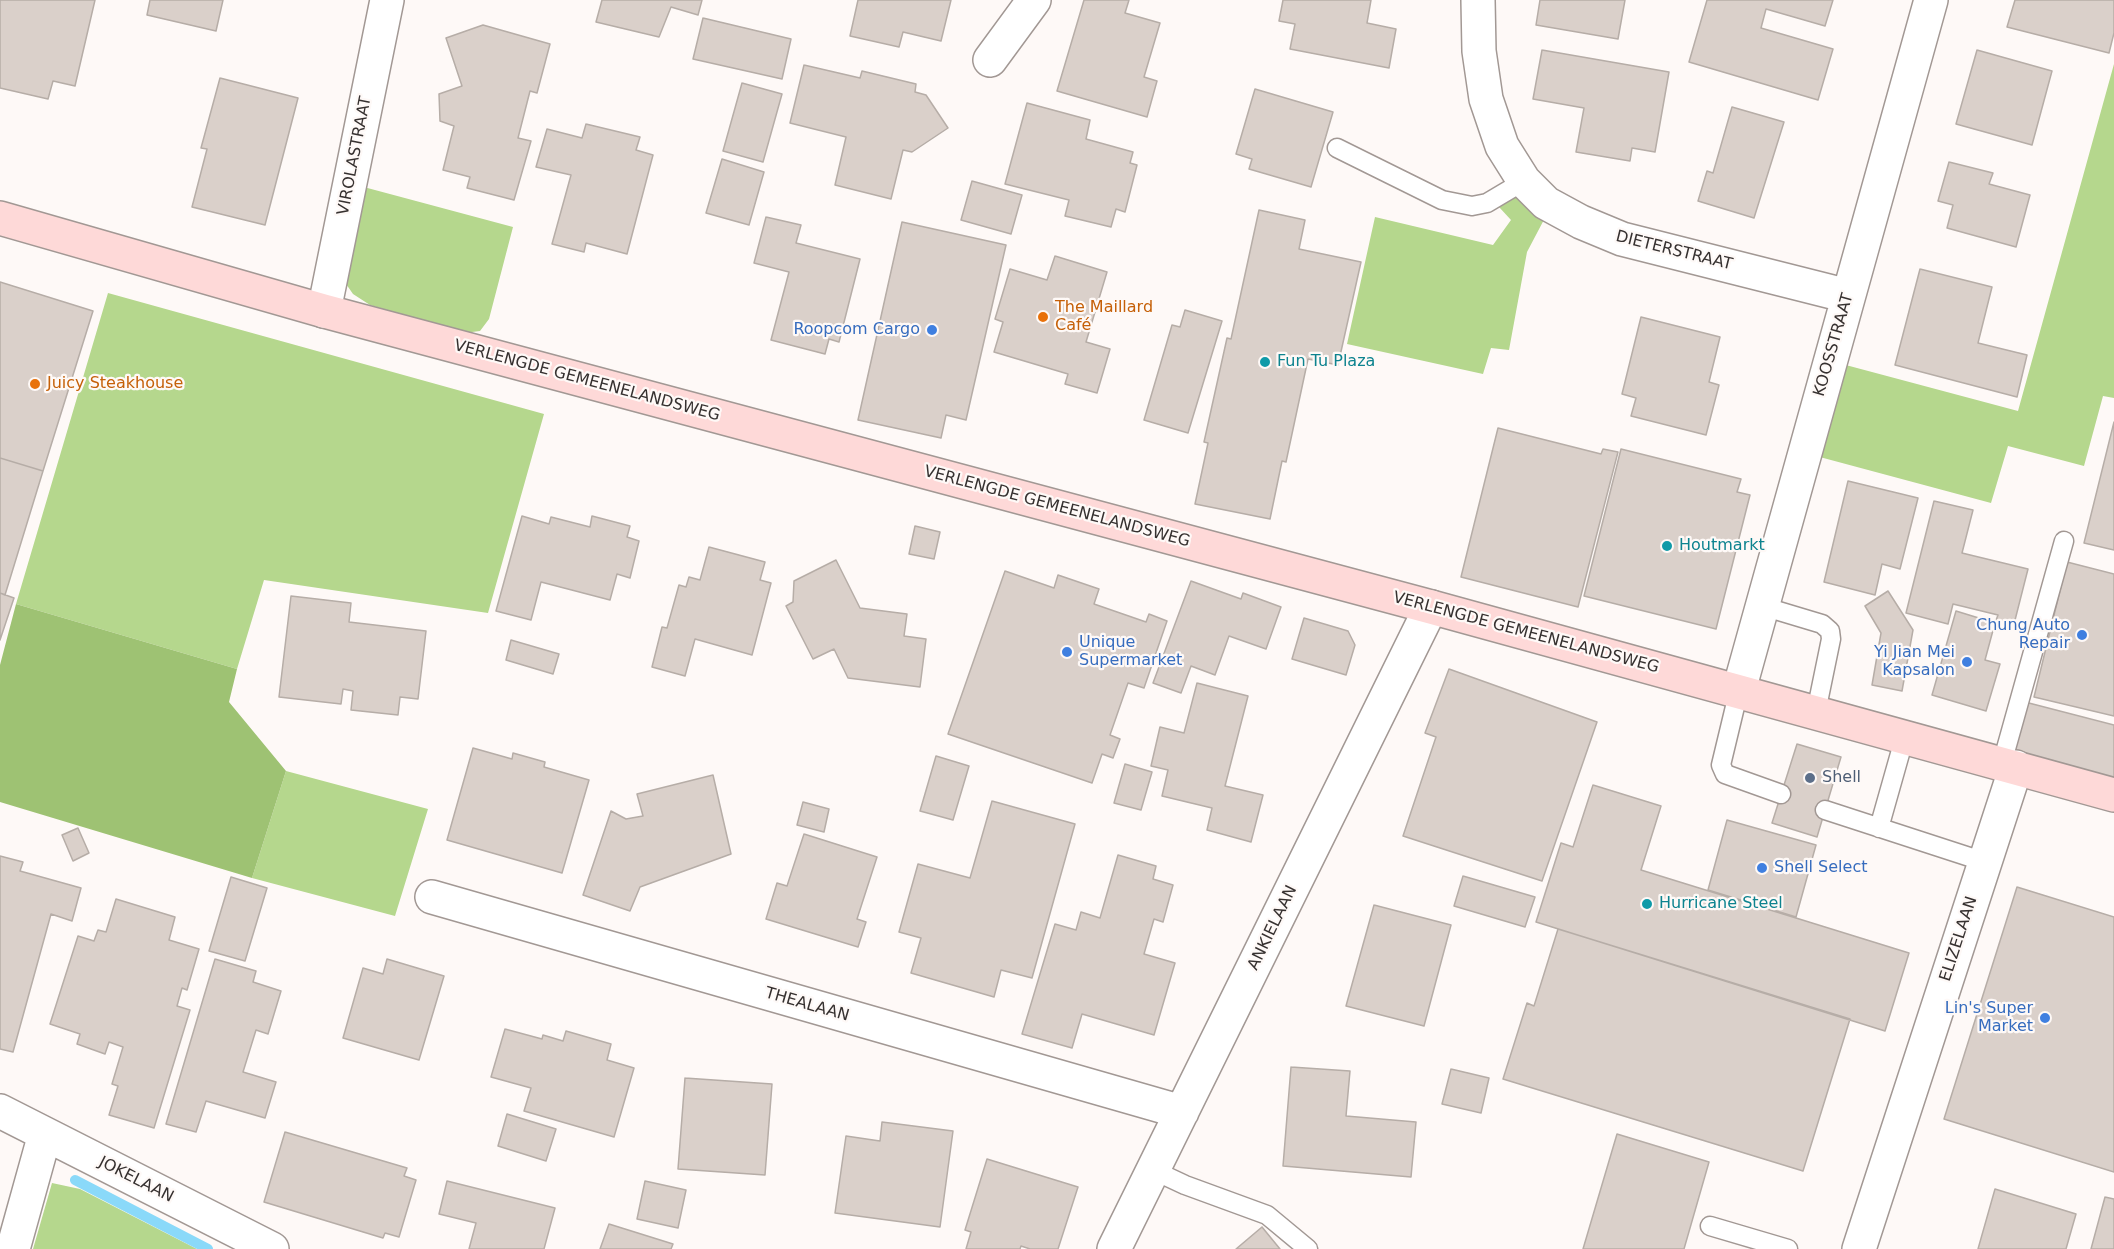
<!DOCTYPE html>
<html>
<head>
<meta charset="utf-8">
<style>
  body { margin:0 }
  canvas { display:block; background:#fef9f7 }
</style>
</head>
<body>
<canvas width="2114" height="1249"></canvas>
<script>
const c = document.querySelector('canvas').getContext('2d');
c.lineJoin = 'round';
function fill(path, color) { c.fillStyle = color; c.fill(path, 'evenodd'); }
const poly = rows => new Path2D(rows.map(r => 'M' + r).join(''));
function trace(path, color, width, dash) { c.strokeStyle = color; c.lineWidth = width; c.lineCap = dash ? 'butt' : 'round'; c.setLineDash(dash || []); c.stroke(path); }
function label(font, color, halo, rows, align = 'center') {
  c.font = font + ' "DejaVu Sans",sans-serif'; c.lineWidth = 4.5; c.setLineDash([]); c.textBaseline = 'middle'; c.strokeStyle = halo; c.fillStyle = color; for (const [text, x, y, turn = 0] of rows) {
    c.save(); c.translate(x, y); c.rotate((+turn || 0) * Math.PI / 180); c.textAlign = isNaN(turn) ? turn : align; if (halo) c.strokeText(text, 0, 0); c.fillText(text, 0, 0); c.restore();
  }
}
fill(poly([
  [2114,64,2114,398,2103,396,2084,466,2008,446,1991,503,1816,456,1842,364,2018,411],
  [360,186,513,227,489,319,480,331,464,333,370,305,353,294,344,281],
  [1519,192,1547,214,1527,252,1509,350,1491,348,1483,374,1347,344,1375,217,1493,245,1511,220,1499,207],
  [108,293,544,414,488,613,264,580,237,669,16,604],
  [286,771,428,809,395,916,252,878],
  [52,1183,80,1189,197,1249,33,1249]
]), '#b5d78d');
fill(poly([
  [16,604,237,669,229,702,286,771,252,878,0,802,0,665]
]), '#9ec273');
trace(poly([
  [75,1180,208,1249]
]), '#8ad9f9', 10);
const building = poly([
  [0,0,95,0,75,86,53,81,48,99,0,88,0,0],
  [150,0,223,0,216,31,147,15,150,0],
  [602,0,702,0,698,15,671,7,659,37,596,22,602,0],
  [858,0,951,0,941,41,903,32,899,47,850,36,858,0],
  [1084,0,1129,0,1125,13,1160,23,1144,77,1157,81,1147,117,1057,91,1084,0],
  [1283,0,1371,0,1367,23,1396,29,1389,68,1290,49,1295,24,1279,21,1283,0],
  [1540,0,1625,0,1618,39,1536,25,1540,0],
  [1707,0,1833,0,1825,26,1766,9,1761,28,1833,49,1818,100,1689,62,1707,0],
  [2015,0,2114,0,2114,33,2109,53,2007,27,2015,0],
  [703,18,791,39,782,79,693,59,703,18],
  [483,25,550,44,537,93,530,91,518,138,531,141,514,200,467,188,470,177,443,170,454,126,440,121,439,94,462,86,446,38,483,25],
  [1542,50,1669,72,1655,152,1632,148,1630,161,1576,152,1584,108,1533,99,1542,50],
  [1977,50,2052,71,2032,145,1956,124,1977,50],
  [804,65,860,78,862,71,916,84,915,92,926,95,948,128,912,152,903,150,891,199,835,185,846,137,790,123,804,65],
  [220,78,298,98,265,225,192,207,207,149,201,148,220,78],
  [742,83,782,94,763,162,723,151,742,83],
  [1255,89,1333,112,1311,187,1249,169,1252,159,1236,154,1255,89],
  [1027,103,1090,120,1086,139,1133,152,1130,163,1137,165,1125,212,1116,209,1111,227,1065,216,1069,200,1005,184,1027,103],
  [1732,107,1784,122,1754,218,1698,201,1707,171,1713,173,1732,107],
  [586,124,640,137,636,150,653,155,627,254,586,243,584,252,552,244,571,175,536,167,547,129,582,138,586,124],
  [722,159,764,172,749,225,706,213,722,159],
  [1949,162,1993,173,1989,184,2030,195,2016,247,1947,228,1953,205,1938,201,1949,162],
  [972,181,1022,195,1011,234,961,220,972,181],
  [1259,210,1305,220,1299,249,1361,262,1338,365,1308,359,1286,462,1282,461,1270,519,1195,504,1208,443,1204,442,1227,338,1231,339,1259,210],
  [766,217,801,225,796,243,860,259,839,342,829,339,825,354,771,340,789,272,754,263,766,217],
  [902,222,1006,245,966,420,946,415,941,438,858,420,902,222],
  [1055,256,1107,272,1086,342,1110,349,1097,393,1065,384,1068,374,994,352,1003,322,995,319,1010,269,1047,280,1055,256],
  [1920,269,1992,287,1978,343,2027,355,2017,397,1895,365,1920,269],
  [0,282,93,311,43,471,0,458,0,282],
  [1185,310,1222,321,1188,433,1144,420,1172,325,1180,327,1185,310],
  [1641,317,1720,337,1709,382,1719,385,1706,435,1631,416,1636,398,1622,394,1641,317],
  [2114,422,2114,550,2084,543,2114,422],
  [1498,428,1601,454,1603,449,1618,452,1578,607,1461,577,1498,428],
  [1621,449,1741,479,1737,492,1750,495,1716,629,1584,596,1621,449],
  [0,458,43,471,5,595,0,593,0,458],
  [1848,481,1918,498,1900,569,1882,564,1875,595,1824,582,1848,481],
  [1934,501,1973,510,1962,553,2028,569,2013,628,1995,623,1998,615,1953,604,1948,624,1906,613,1934,501],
  [522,516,549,524,551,517,590,527,592,516,630,526,627,537,639,541,630,578,617,574,610,600,541,582,531,620,496,611,522,516],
  [915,526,940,532,934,559,909,554,915,526],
  [709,547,765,562,760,580,771,583,752,655,695,639,685,676,652,667,662,627,667,628,679,585,686,587,689,577,700,580,709,547],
  [836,560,860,608,907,614,904,636,926,639,920,687,848,678,834,649,813,659,786,606,793,602,794,581,836,560],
  [2067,562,2114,574,2114,716,2034,697,2067,562],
  [1005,571,1054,588,1058,575,1099,589,1094,604,1146,622,1149,614,1167,621,1144,688,1128,683,1110,735,1120,739,1113,758,1102,754,1092,783,948,734,1005,571],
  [1191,581,1241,599,1243,593,1281,607,1266,649,1229,636,1215,675,1191,666,1181,693,1153,683,1191,581],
  [1888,591,1913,630,1902,691,1872,685,1881,633,1865,606,1888,591],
  [0,593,14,598,0,640,0,593],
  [291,596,351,603,349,622,426,631,418,699,400,697,398,715,351,710,353,691,343,689,341,704,279,697,291,596],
  [1956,611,1995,623,1985,660,2000,664,1986,711,1932,695,1956,611],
  [1304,618,1348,631,1355,645,1346,675,1292,659,1304,618],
  [511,640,559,654,553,674,506,660,511,640],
  [1449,669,1597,722,1542,881,1403,836,1436,737,1425,733,1449,669],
  [1197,683,1248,696,1225,786,1263,795,1251,842,1207,830,1212,808,1162,796,1168,770,1151,766,1160,727,1184,733,1197,683],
  [2025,702,2114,725,2114,781,2011,755,2025,702],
  [1797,744,1841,757,1817,837,1772,823,1797,744],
  [473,748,512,759,513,753,545,762,544,767,589,780,562,873,447,840,473,748],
  [936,756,969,766,953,820,920,811,936,756],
  [1125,764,1152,772,1141,810,1114,803,1125,764],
  [713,775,731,854,640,887,630,911,583,895,611,811,626,819,643,816,637,794,713,775],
  [1593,785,1661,806,1641,870,1909,953,1885,1031,1536,922,1561,843,1573,847,1593,785],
  [992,801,1075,824,1032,978,1001,970,994,997,911,973,921,938,899,932,918,864,970,878,992,801],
  [803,802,829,809,824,832,797,825,803,802],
  [1727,820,1816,845,1796,917,1708,890,1727,820],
  [78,828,89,853,73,861,62,835,78,828],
  [804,834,877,857,857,919,866,922,858,947,766,919,777,883,787,886,804,834],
  [1118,855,1156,866,1153,879,1173,885,1163,922,1154,919,1144,954,1175,963,1154,1035,1082,1014,1072,1048,1022,1034,1055,924,1076,930,1081,912,1100,918,1118,855],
  [0,856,23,862,20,871,81,888,72,921,51,914,13,1052,0,1049,0,856],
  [1463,876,1535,897,1525,927,1454,906,1463,876],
  [231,877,267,888,245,961,209,951,231,877],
  [2017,887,2114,917,2114,1172,1944,1119,2017,887],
  [116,899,175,917,169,940,199,949,187,990,182,988,177,1006,190,1010,154,1128,109,1115,118,1086,112,1084,123,1047,109,1042,105,1054,77,1044,80,1034,50,1024,78,936,94,941,98,930,106,932,116,899],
  [1374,905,1451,925,1424,1026,1346,1006,1374,905],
  [1558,929,1850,1019,1803,1171,1503,1079,1527,1003,1534,1006,1558,929],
  [215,959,256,971,253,982,281,991,268,1034,256,1030,243,1072,276,1082,265,1118,206,1101,196,1132,166,1124,215,959],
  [387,959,444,976,419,1060,343,1038,363,968,383,974,387,959],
  [505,1029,542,1039,543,1035,563,1041,566,1031,611,1044,607,1060,634,1068,614,1137,524,1111,531,1088,491,1077,505,1029],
  [1291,1067,1350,1071,1346,1116,1416,1122,1411,1177,1283,1166,1291,1067],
  [1451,1069,1489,1078,1481,1113,1442,1104,1451,1069],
  [685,1078,772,1084,765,1175,678,1169,685,1078],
  [507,1114,556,1129,546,1161,498,1146,507,1114],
  [882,1122,953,1131,940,1227,835,1213,846,1136,880,1141,882,1122],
  [285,1132,407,1168,404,1176,416,1180,399,1237,385,1233,383,1238,264,1202,285,1132],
  [1617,1134,1709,1162,1684,1249,1583,1249,1617,1134],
  [987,1159,1078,1187,1058,1249,1030,1249,1021,1246,1020,1249,966,1249,971,1232,965,1230,987,1159],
  [447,1181,555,1208,544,1249,469,1249,476,1223,439,1214,447,1181],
  [645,1181,686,1190,678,1228,637,1219,645,1181],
  [1995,1189,2076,1214,2066,1249,1978,1249,1995,1189],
  [2105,1197,2114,1199,2114,1249,2091,1249,2105,1197],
  [609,1224,673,1244,671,1249,600,1249,609,1224],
  [1262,1227,1280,1249,1236,1249,1262,1227]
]);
fill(building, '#dad0ca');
trace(building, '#b6ada7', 1.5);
const lane = poly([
  [1337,148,1442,200,1472,206,1487,203,1524,181],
  [1762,606,1822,624,1830,631,1831,639,1816,712],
  [1739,690,1721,765,1725,774,1781,794],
  [2002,763,2064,541],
  [1825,810,1985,862],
  [1879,828,1905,736],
  [1153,1170,1185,1185,1267,1215,1308,1249],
  [1710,1226,1788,1249]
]);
const street = poly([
  [1478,0,1479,51,1486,99,1502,146,1524,181,1546,203,1581,222,1622,239,1848,296],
  [990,60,1034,0],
  [324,311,387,0],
  [1739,690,1931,0],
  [432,897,1182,1112],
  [0,1111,272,1249],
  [13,1249,45,1134],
  [1114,1249,1431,607],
  [1859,1249,2016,767]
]);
const secondary = poly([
  [0,218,324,311,1431,607,2114,795]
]);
trace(lane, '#a29894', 21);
trace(street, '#a29894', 36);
trace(secondary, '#a29894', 36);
trace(lane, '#fff', 18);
trace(street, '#fff', 33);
trace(secondary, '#fed9d8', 33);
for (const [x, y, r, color] of [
  [1043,317,6,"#e8710a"],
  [932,330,6,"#3f7fe0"],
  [1265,362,6,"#0f9aa8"],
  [35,384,6,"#e8710a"],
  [1667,546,6,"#0f9aa8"],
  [2082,635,6,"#3f7fe0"],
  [1067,652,6,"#3f7fe0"],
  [1967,662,6,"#3f7fe0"],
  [1810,778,6,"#5c6f8a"],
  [1762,868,6,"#3f7fe0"],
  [1647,904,6,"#0f9aa8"],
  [2045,1018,6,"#3f7fe0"]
]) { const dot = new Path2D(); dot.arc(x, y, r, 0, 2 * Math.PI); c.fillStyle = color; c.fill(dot); trace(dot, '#fef9f7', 2); }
label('16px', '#363130', '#fef9f7', [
  ["VIROLASTRAAT",355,156,-79],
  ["DIETERSTRAAT",1674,251,14],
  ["KOOSSTRAAT",1834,345,-74],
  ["VERLENGDE GEMEENELANDSWEG",587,381,15],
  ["VERLENGDE GEMEENELANDSWEG",1057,507,15],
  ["VERLENGDE GEMEENELANDSWEG",1526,633,15],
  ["ANKIELAAN",1273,928,-64],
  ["ELIZELAAN",1959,939,-72],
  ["THEALAAN",807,1005,16],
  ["JOKELAAN",136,1180,27]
]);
label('16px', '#c56008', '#fef9f7', [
  ["The Maillard",1055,308],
  ["Café",1055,326],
  ["Juicy Steakhouse",47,384]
], 'left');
label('16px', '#366cbe', '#fef9f7', [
  ["Roopcom Cargo",920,330],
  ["Chung Auto",2070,626],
  ["Repair",2070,644],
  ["Unique",1079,643,"left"],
  ["Supermarket",1079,661,"left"],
  ["Yi Jian Mei",1955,653],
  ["Kapsalon",1955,671],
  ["Shell Select",1774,868,"left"],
  ["Lin's Super",2033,1009],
  ["Market",2033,1027]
], 'right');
label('16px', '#0d838f', '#fef9f7', [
  ["Fun Tu Plaza",1277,362],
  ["Houtmarkt",1679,546],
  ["Hurricane Steel",1659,904]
], 'left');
label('16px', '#4e5e75', '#fef9f7', [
  ["Shell",1822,778]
], 'left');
</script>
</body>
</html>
